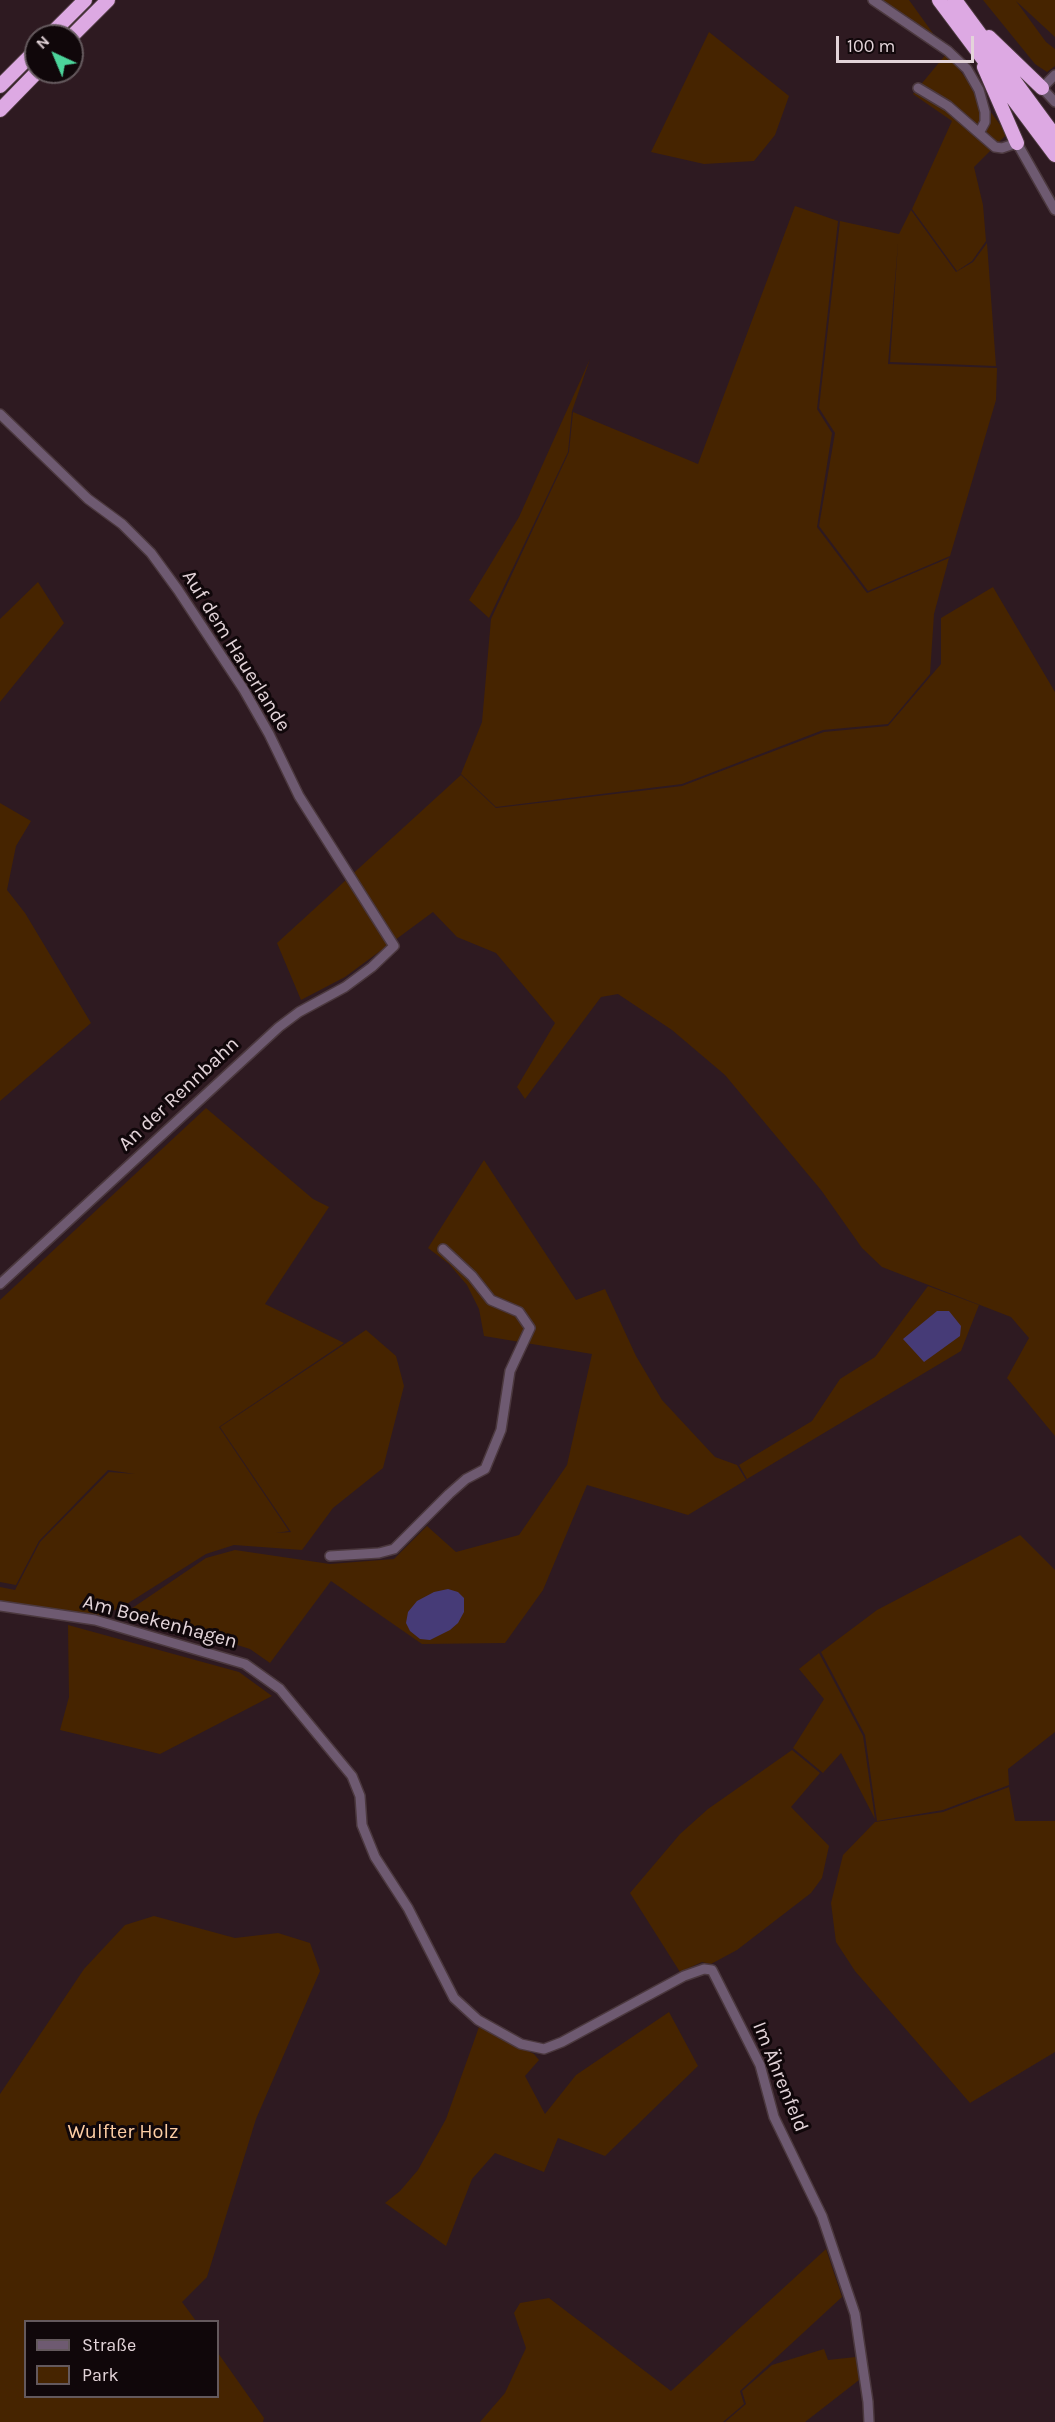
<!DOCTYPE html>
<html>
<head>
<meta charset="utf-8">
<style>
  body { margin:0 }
  #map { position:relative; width:1055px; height:2422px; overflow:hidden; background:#2e1a21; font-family:Karla,sans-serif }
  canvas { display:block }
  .legend { position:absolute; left:24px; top:2320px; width:195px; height:78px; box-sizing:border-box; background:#10070a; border:2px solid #64595d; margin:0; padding:8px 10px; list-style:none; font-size:18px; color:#e3d4d9 }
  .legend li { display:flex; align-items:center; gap:12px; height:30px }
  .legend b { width:30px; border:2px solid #64595d }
  .north { position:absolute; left:24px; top:24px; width:60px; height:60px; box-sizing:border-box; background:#10070a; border:2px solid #64595d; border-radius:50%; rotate:316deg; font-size:16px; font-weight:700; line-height:24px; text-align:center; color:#e3d4d9 }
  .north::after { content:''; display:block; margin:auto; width:21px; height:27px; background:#4cd49b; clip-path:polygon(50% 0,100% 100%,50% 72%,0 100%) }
  .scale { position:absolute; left:836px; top:36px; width:138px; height:27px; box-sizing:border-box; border:3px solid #e3d4d9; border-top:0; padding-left:8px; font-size:18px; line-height:21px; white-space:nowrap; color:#e3d4d9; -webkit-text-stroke:4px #10070a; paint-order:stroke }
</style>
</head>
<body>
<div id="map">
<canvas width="1055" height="2422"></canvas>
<ul class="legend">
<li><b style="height:8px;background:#6e5a71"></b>Straße</li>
<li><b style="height:16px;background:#462400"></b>Park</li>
</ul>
<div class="north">N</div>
<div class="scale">100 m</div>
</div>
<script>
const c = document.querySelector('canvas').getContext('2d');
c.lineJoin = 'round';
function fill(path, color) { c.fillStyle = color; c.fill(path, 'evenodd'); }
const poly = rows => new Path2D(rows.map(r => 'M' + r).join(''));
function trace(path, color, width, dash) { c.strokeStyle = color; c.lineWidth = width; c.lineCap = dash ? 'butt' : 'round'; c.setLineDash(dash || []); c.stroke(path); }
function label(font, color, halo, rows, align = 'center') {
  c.font = font + ' Karla,sans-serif'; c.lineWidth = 6; c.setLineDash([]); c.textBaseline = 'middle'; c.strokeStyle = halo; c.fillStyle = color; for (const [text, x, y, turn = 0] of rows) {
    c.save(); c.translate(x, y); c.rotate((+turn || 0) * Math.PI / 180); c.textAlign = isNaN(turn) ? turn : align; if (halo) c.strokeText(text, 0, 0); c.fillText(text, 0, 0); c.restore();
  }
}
fill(poly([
  [881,0,909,0,937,39],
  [983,0,1055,0,1055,37,1016,1,1046,42,1055,49,1055,66,1047,72,1035,64],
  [709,32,789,96,775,135,754,161,704,164,651,152],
  [947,53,1007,134,974,167,983,205,986,241,972,261,957,271,912,209,952,121,913,94],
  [795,206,838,221,817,409,832,433,817,527,867,593,949,558,934,614,930,674,888,724,823,730,682,784,496,807,461,774,482,722,491,619,569,452,573,412,698,464],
  [911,210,956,272,973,262,987,243,996,366,890,362,898,243,888,364,997,368,996,400,950,556,868,591,819,526,835,433,819,408,840,221,899,234],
  [590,359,572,411,568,452,489,618,469,600,519,517],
  [38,582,64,623,0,702,0,619],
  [993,587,1055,692,1055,1436,1007,1378,1029,1338,1011,1317,882,1267,862,1248,821,1190,725,1075,672,1030,618,994,601,997,525,1099,517,1087,555,1023,496,953,457,937,433,912,345,977,301,1000,277,943,461,775,496,808,682,786,824,732,888,726,941,664,941,618],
  [0,803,31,821,16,846,7,890,25,913,91,1023,0,1101],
  [206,1108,313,1199,329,1207,265,1304,344,1343,219,1427,289,1531,276,1533,291,1532,220,1427,366,1330,396,1356,404,1386,383,1468,333,1508,302,1550,234,1545,206,1554,122,1607,95,1618,0,1603,0,1587,15,1590,40,1542,109,1472,135,1474,108,1470,39,1541,16,1585,0,1582,0,1300],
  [484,1160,576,1300,605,1289,636,1356,662,1400,715,1457,737,1465,746,1480,688,1515,587,1485,543,1590,505,1643,422,1644,331,1581,270,1663,250,1649,128,1611,206,1558,235,1550,330,1564,394,1559,427,1526,456,1552,519,1535,567,1465,592,1354,484,1336,479,1309,467,1285,449,1264,428,1248],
  [928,1286,979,1305,961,1351,747,1479,739,1465,812,1421,840,1379,875,1357],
  [1020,1535,1055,1570,1055,1732,1008,1769,1009,1785,943,1810,877,1821,865,1735,821,1652,877,1610],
  [68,1625,239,1672,272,1696,160,1754,60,1730,69,1697],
  [819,1653,863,1736,875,1819,841,1753,823,1773,793,1748,824,1699,799,1669],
  [792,1750,820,1773,791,1807,829,1846,822,1878,811,1893,737,1950,711,1964,702,1962,680,1972,630,1893,680,1834,708,1809],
  [1009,1787,1015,1821,1055,1821,1055,2052,970,2103,855,1971,836,1942,831,1903,843,1855,875,1822,943,1812],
  [154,1916,235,1938,278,1933,310,1943,320,1971,256,2119,207,2277,182,2302,196,2321,26,2322,26,2396,218,2396,218,2353,264,2418,263,2422,0,2422,0,2094,84,1969,125,1925],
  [669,2012,698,2066,605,2156,558,2138,544,2172,495,2153,472,2179,446,2246,385,2203,400,2191,418,2170,446,2119,479,2027,534,2054,539,2060,525,2076,545,2114,576,2075],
  [826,2249,842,2297,740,2391,744,2404,723,2422,480,2422,505,2393,526,2348,514,2313,520,2303,549,2298,671,2391],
  [824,2349,828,2360,856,2357,859,2380,805,2422,725,2422,746,2404,742,2391,772,2365]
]), '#462400');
fill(poly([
  [937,1311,949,1311,961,1326,960,1336,924,1362,903,1339],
  [448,1589,458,1592,464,1598,464,1612,458,1623,450,1630,430,1640,420,1639,410,1631,406,1623,408,1612,417,1601,434,1592]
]), '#463b77');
const minor = poly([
  [873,0,948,51,967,69,979,90,985,112,985,122,979,133],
  [1055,75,1042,88,1055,102],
  [918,88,948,106,995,147,1002,148,1017,143,1055,210],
  [0,414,88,499,122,524,151,553,178,590,244,690,269,734,299,796,394,946,372,967,345,987,299,1012,279,1027,0,1284],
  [330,1556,379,1553,394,1549,449,1494,466,1479,485,1469,501,1430,510,1371,530,1328,519,1312,491,1300,472,1276,443,1249],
  [0,1606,95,1620,245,1664,280,1689,352,1776,360,1796,362,1825,375,1857,408,1908,454,1998,478,2020,521,2044,544,2049,562,2042,684,1976,704,1969,712,1970,760,2065,774,2117,822,2216,855,2314,868,2402,869,2422]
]);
const highway = poly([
  [939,0,1055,155],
  [955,0,1055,136],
  [49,36,85,0],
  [72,36,108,0],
  [989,37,1042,88],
  [984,67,1017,143],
  [0,86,36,50],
  [0,110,37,72]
]);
trace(minor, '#4b383e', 12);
trace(highway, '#4b383e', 16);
trace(minor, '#6e5a71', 9);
trace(highway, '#dda9e3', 14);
label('20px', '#e3d4d9', '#10070a', [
  ["Auf dem Hauerlande",236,651,58],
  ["An der Rennbahn",179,1094,-43],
  ["Am Boekenhagen",160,1622,15],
  ["Im Ährenfeld",780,2077,68]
]);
label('20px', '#fdcda4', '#10070a', [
  ["Wulfter Holz",123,2132]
]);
</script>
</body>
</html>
